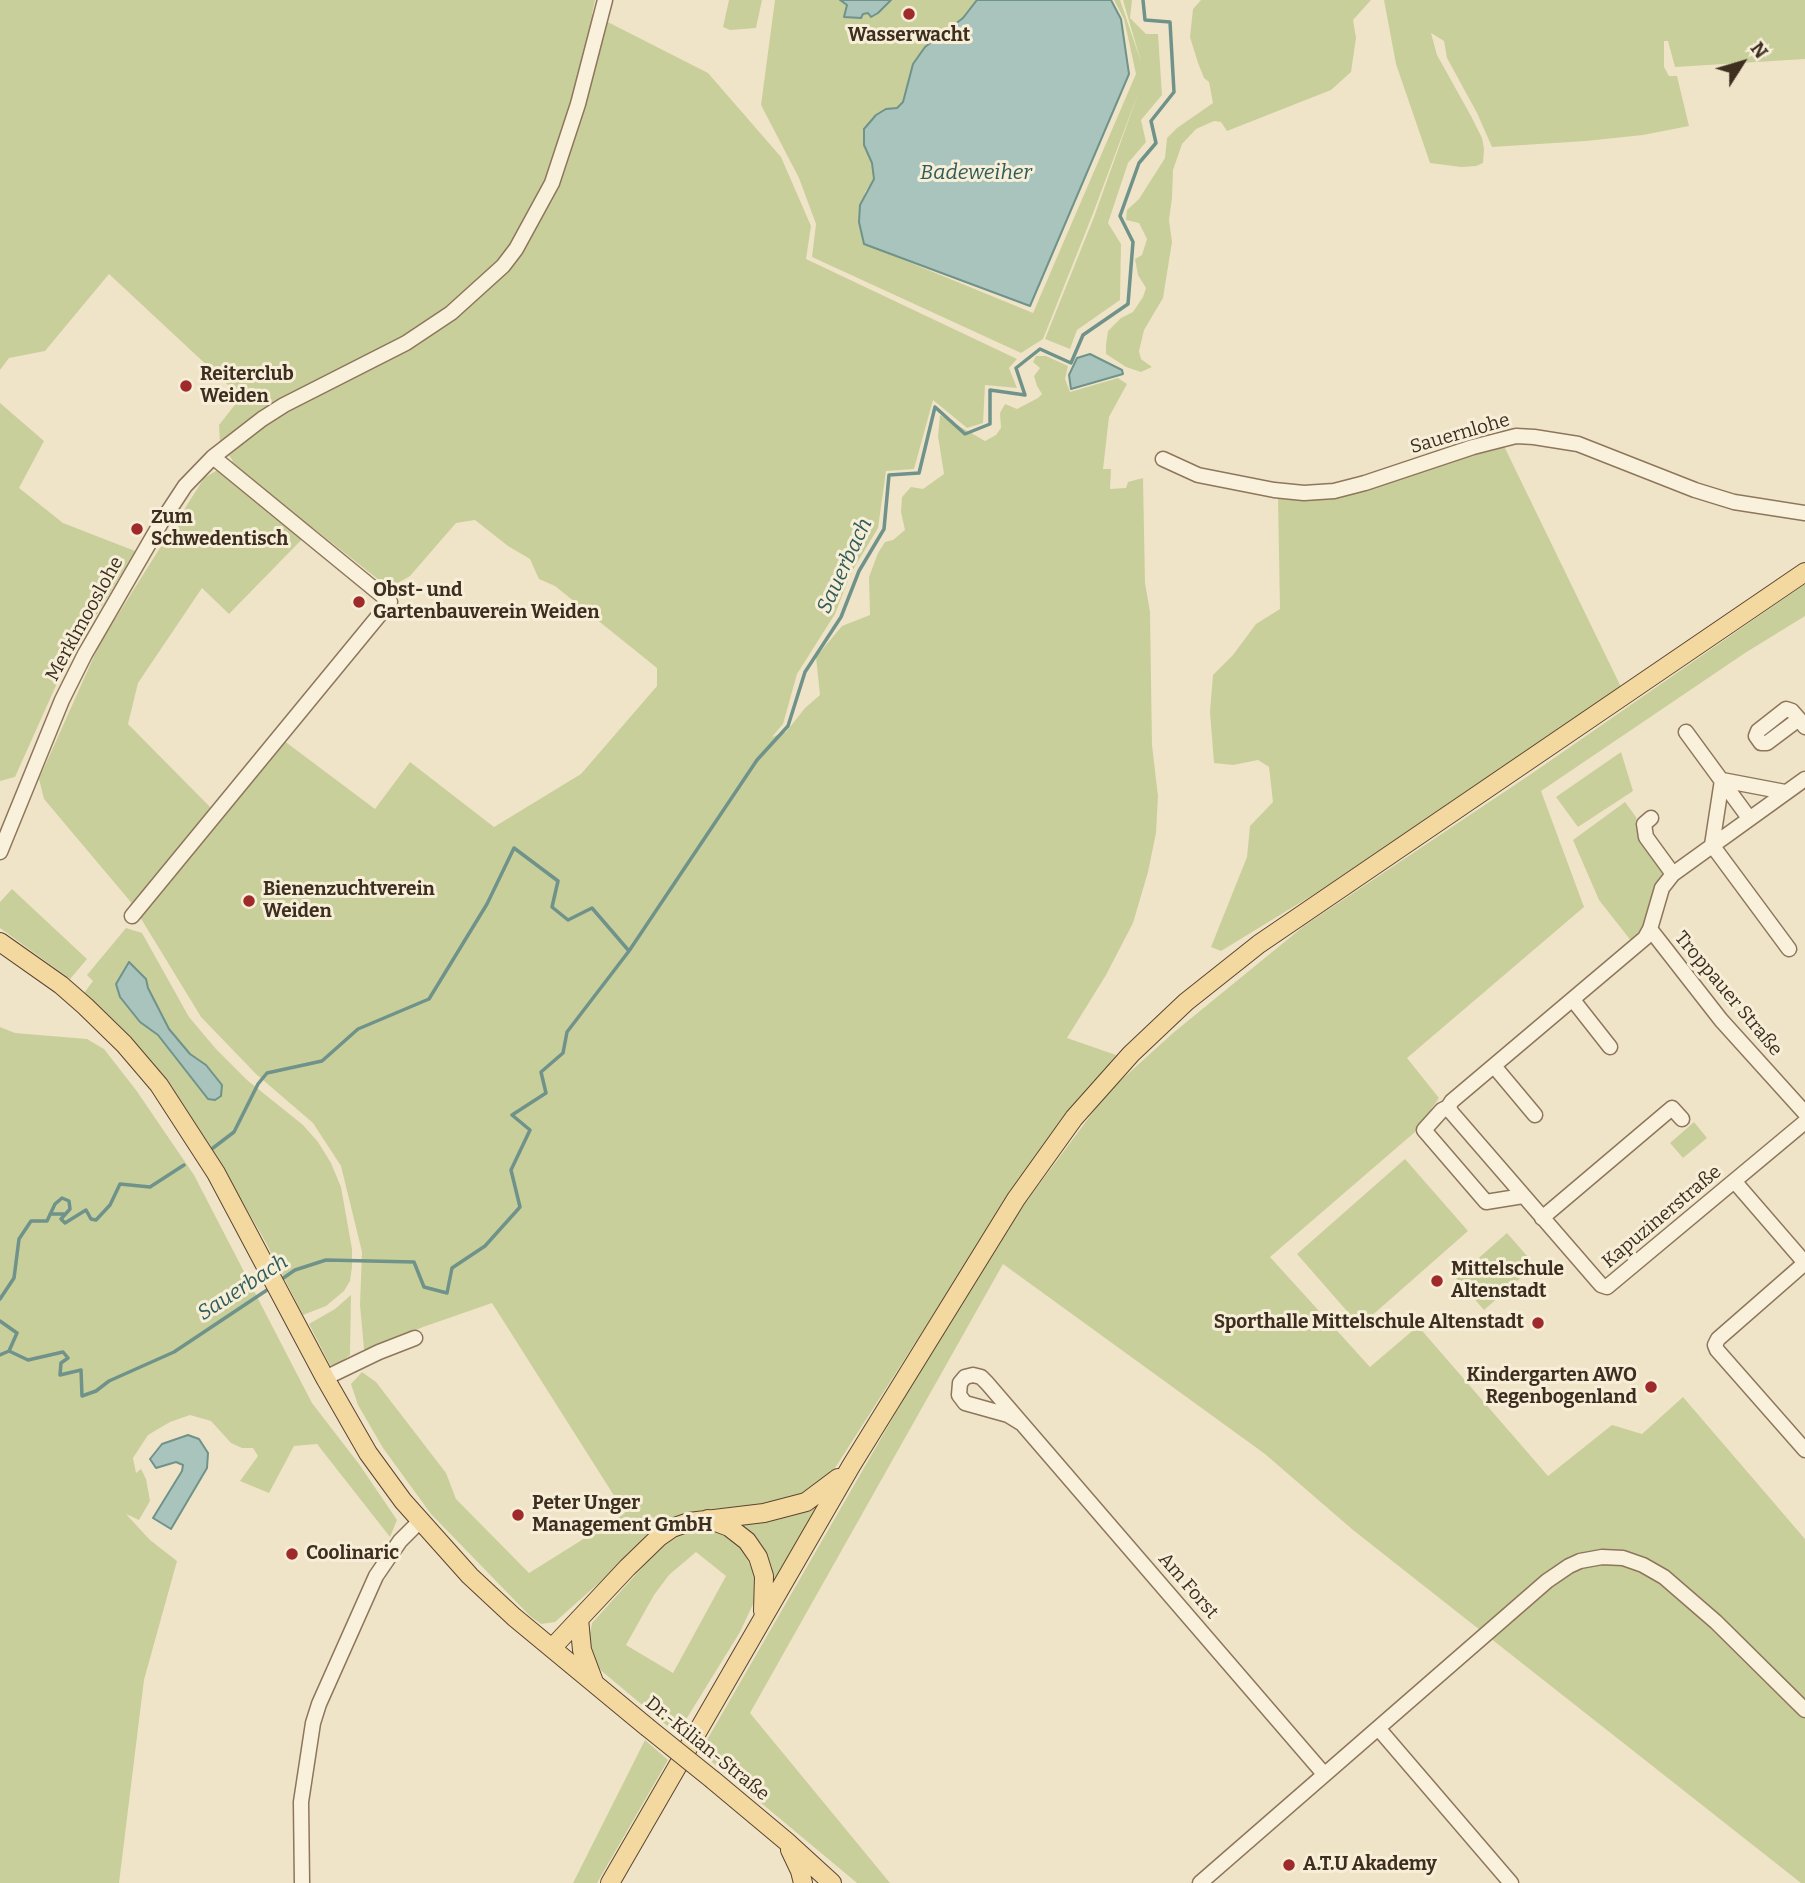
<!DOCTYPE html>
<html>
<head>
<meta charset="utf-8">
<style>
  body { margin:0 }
  #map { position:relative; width:1805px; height:1883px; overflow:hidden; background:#f0e4c8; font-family:Bitter,serif }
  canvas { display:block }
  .north { position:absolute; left:1707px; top:28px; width:70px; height:70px; -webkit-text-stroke:5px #f7eed8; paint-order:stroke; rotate:53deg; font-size:19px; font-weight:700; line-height:28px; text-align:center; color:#3d2e20 }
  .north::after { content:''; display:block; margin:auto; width:24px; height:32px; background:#3d2e20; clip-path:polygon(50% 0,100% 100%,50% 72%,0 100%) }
</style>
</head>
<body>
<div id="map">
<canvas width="1805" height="1883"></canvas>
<div class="north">N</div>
</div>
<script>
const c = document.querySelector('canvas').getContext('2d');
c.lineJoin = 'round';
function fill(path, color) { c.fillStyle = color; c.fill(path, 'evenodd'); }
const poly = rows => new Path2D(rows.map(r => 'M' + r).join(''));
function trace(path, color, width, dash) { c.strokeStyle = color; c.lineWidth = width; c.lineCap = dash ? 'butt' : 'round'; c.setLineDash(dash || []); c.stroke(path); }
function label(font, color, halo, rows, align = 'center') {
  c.font = font + ' Bitter,serif'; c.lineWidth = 6; c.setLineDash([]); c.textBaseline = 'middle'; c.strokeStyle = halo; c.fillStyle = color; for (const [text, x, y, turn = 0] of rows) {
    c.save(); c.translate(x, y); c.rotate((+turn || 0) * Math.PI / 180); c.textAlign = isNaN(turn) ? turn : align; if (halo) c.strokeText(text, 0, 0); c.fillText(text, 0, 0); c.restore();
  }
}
fill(poly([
  [0,0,595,0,592,14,708,73,781,157,811,226,806,259,1017,359,1009,368,1017,388,985,385,983,423,967,428,933,400,914,469,886,471,878,528,851,573,835,614,797,674,783,724,772,737,786,732,805,708,820,695,816,657,842,626,870,615,869,577,878,553,885,542,893,540,905,530,901,512,902,497,911,487,923,489,944,474,938,436,940,415,985,441,996,435,1001,428,1000,413,1005,404,1017,409,1038,398,1042,394,1037,386,1034,376,1040,368,1033,362,1036,356,1046,356,1068,366,1065,379,1070,392,1118,378,1127,384,1109,417,1103,469,1111,469,1110,489,1126,488,1128,482,1143,478,1145,583,1150,612,1152,745,1158,796,1156,833,1148,872,1133,923,1106,975,1067,1038,1116,1055,1005,1202,837,1465,821,1487,802,1495,765,1506,710,1509,686,1513,664,1525,555,1622,541,1624,530,1616,431,1514,383,1448,358,1405,351,1384,362,1372,376,1382,446,1473,456,1499,529,1573,625,1513,492,1303,423,1327,368,1351,364,1349,360,1305,362,1252,341,1166,313,1123,256,1074,201,1017,140,917,283,740,375,809,410,762,494,827,581,774,657,686,657,668,555,586,539,579,530,559,508,546,475,520,456,523,410,576,389,588,313,528,229,614,202,588,138,683,128,724,213,810,135,907,44,799,39,779,100,643,204,478,233,461,220,443,219,425,241,397,109,274,45,351,9,358,0,370],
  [729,0,762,0,756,28,730,30,723,27],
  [775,0,977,0,963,18,925,47,913,64,904,102,897,108,886,109,876,115,864,129,864,145,872,163,874,179,865,192,859,222,865,244,1033,313,1136,74,1124,19,1114,0,1120,0,1141,62,1123,0,1132,0,1130,18,1146,34,1158,34,1162,95,1141,120,1146,142,1128,163,1108,223,1121,244,1120,300,1077,330,1070,349,1045,339,1094,217,1139,91,1092,216,1043,339,1021,353,812,257,816,224,799,178,761,105],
  [1201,0,1371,0,1353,20,1356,38,1351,72,1331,90,1227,131,1221,122,1214,121,1196,129,1182,144,1173,170,1172,198,1169,220,1172,242,1163,298,1144,330,1139,351,1141,359,1152,367,1141,372,1126,367,1106,354,1106,345,1108,331,1121,318,1133,312,1143,297,1146,288,1138,275,1135,259,1142,255,1147,239,1139,223,1126,220,1127,210,1139,199,1165,158,1167,138,1177,128,1213,103,1209,82,1204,78,1198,63,1190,37,1193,9],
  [1384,0,1805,0,1805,59,1675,67,1668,41,1664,41,1664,67,1669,76,1677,76,1689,126,1643,135,1586,141,1492,147,1477,113,1447,58,1444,41,1431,33,1437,55,1471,116,1482,138,1484,149,1483,163,1476,166,1461,167,1430,163,1396,64],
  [0,403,44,441,19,488,63,523,135,551,63,670,15,777,0,781],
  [1503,444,1621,687,1316,893,1221,951,1211,947,1247,857,1250,826,1273,802,1269,767,1258,760,1233,765,1214,763,1210,712,1213,675,1233,655,1256,624,1280,609,1278,499,1327,498],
  [1805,584,1805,616,1745,653,1541,791,1584,907,1407,1058,1439,1098,1415,1132,1270,1257,1370,1367,1418,1326,1548,1476,1612,1425,1642,1434,1683,1397,1805,1539,1805,1883,1801,1883,1353,1530,1265,1454,1003,1264,750,1713,890,1883,857,1883,700,1752,988,1253,1108,1092,1173,1033,1304,926,1534,772],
  [1621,752,1633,791,1578,827,1556,797],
  [1625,802,1636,817,1639,832,1668,873,1645,927,1632,942,1599,900,1573,840],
  [12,889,87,959,70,979,0,928,0,902],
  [126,928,142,933,189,1017,216,1049,247,1080,303,1125,318,1142,331,1163,341,1187,352,1249,352,1267,350,1281,344,1291,326,1306,303,1315,265,1241,209,1144,162,1076,129,1035,84,993,93,981,87,975],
  [129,962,146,979,148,988,169,1029,190,1054,206,1065,221,1096,215,1100,208,1098,158,1035,140,1022,120,997],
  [0,1027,15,1033,87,1039,104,1049,136,1090,194,1175,312,1403,359,1464,397,1520,390,1537,317,1444,294,1446,269,1493,240,1481,258,1456,253,1448,242,1448,231,1443,211,1421,190,1415,170,1422,148,1435,133,1458,136,1473,141,1469,146,1479,150,1501,139,1520,126,1514,150,1540,177,1561,144,1680,119,1883,0,1883],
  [1694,1122,1707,1138,1683,1158,1670,1143],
  [1405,1159,1468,1231,1360,1326,1297,1254],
  [1507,1233,1535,1265,1484,1310,1456,1278],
  [351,1295,350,1355,338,1364,330,1365,309,1324,335,1309],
  [824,1500,771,1591,731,1521],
  [688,1528,712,1528,740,1546,757,1578,754,1602,740,1632,677,1734,598,1668,589,1640,592,1623,666,1541],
  [696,1552,726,1576,673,1673,626,1645,654,1595,669,1575],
  [645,1740,668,1760,597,1883,573,1883]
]), '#c9cf9b');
const water = poly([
  [840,0,891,0,878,13,871,17,868,13,863,14,861,18,844,17,847,5,840,0],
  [977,0,1111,0,1121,19,1129,74,1030,306,864,244,859,222,860,205,874,179,872,163,864,145,864,129,876,115,886,109,897,108,903,102,913,64,925,47,963,18,977,0],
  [1090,354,1122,370,1123,374,1071,389,1069,375,1077,358,1090,354],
  [129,962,146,979,148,988,169,1029,190,1054,206,1065,222,1085,221,1096,215,1100,208,1099,158,1035,140,1022,120,997,116,984,129,962],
  [188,1435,199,1439,208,1453,207,1468,171,1529,153,1518,182,1471,183,1465,176,1462,156,1468,150,1459,162,1444,188,1435]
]);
fill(water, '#a9c4bc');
trace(water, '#6f938a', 2);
trace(poly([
  [213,1148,234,1132,258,1084,267,1073,322,1061,358,1029,429,999,487,904,514,848,558,881,552,907,568,920,592,908,629,951],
  [50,1214,65,1214],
  [279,1281,295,1270,326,1260,414,1262,424,1287,447,1293,452,1268,485,1246,520,1207,511,1170,530,1130,512,1115,546,1093,541,1072,563,1053,567,1032,629,951,757,760,788,726,805,672,841,617,859,571,884,529,889,475,919,473,935,407,965,434,990,424,990,390,1025,395,1016,368,1040,349,1071,363,1083,335,1128,304,1133,242,1120,216,1139,163,1156,143,1151,121,1174,92,1170,22,1145,20,1143,0],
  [0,1299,14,1278,19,1239,31,1221,47,1221,55,1204,62,1198,69,1201,70,1209,61,1219,65,1223,86,1210,91,1219,96,1220,110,1205,120,1184,150,1187,184,1165],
  [0,1321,17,1333,9,1351,28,1360,63,1352,68,1358,61,1363,60,1375,81,1370,82,1396,96,1391,109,1381,174,1352,270,1288],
  [0,1355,9,1351]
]), '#6f938a', 3.5);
const minor = poly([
  [1163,459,1198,475,1274,490,1304,493,1334,491,1365,483,1473,447,1516,436,1534,437,1578,444,1695,490,1734,502,1805,513],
  [1799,719,1767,743,1761,743,1756,736,1758,731,1786,709,1792,711,1799,719,1805,727],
  [1686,732,1749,818],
  [1785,792,1722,780,1712,845,1789,949],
  [1651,818,1644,824,1646,837,1673,874],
  [0,852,62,700,85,654,162,521,185,486,213,457,262,419,284,405,406,343,451,313,503,266,516,249,552,183,578,104,605,0],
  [132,916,390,602,213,457],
  [1650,929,1721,1020,1805,1113],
  [1573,1000,1610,1047],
  [1494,1066,1535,1115],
  [1448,1107,1452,1101,1645,938,1650,929,1662,888,1673,874,1805,779],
  [1735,1182,1805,1263,1718,1339,1715,1345,1717,1350,1805,1450],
  [1523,1196,1486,1202,1424,1130,1442,1110,1448,1107,1452,1113,1601,1285,1607,1287,1805,1122],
  [1542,1218,1672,1108,1682,1119],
  [325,1378,379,1352,415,1338],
  [1021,1423,1008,1415,965,1403,959,1395,960,1383,965,1377,973,1375,981,1377,987,1383,1324,1774],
  [1378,1728,1511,1883],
  [302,1883,301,1802,313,1723,319,1704,376,1576,400,1541,420,1521],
  [1200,1883,1547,1581,1569,1566,1580,1561,1602,1557,1623,1558,1643,1565,1664,1577,1716,1622,1805,1710]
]);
const major = poly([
  [0,942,61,985,85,1006,124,1044,159,1085,216,1173,325,1378,368,1453,403,1501,470,1576,514,1617,647,1727],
  [708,1519,729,1527,747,1541,758,1557,764,1576,763,1611],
  [579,1619,582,1650,594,1682],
  [552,1648,627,1568,659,1537,672,1528,689,1522,764,1513,806,1502,838,1478],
  [713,1780,786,1841,832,1883],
  [790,1850,800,1871,803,1883],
  [610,1883,851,1466,1016,1199,1074,1118,1131,1054,1186,1002,1259,944,1805,572]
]);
trace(minor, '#8d765c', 17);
trace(major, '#5b4430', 20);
trace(minor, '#faf1dc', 14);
trace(major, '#f3d9a0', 18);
const majorBridge = poly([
  [647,1727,713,1780]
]);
trace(majorBridge, '#5b4430', 20, []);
trace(majorBridge, '#f3d9a0', 18);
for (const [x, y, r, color] of [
  [909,14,7,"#9e2a2b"],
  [186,386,7,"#9e2a2b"],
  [137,529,7,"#9e2a2b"],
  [359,602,7,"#9e2a2b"],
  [249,901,7,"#9e2a2b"],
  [1437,1281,7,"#9e2a2b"],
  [1538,1323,7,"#9e2a2b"],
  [1651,1387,7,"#9e2a2b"],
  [518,1515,7,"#9e2a2b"],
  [292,1554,7,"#9e2a2b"],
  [1289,1865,7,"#9e2a2b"]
]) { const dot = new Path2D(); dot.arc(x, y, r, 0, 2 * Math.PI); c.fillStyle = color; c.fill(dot); trace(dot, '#f7eed8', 2.5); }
label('bold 19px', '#3d2e20', '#f7eed8', [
  ["Wasserwacht",909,36,"center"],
  ["Reiterclub",200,375],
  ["Weiden",200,397],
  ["Zum",151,518],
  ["Schwedentisch",151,540],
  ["Obst- und",373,591],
  ["Gartenbauverein Weiden",373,613],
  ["Bienenzuchtverein",263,890],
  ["Weiden",263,912],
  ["Mittelschule",1451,1270],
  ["Altenstadt",1451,1292],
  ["Sporthalle Mittelschule Altenstadt",1524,1323,"right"],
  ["Kindergarten AWO",1637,1376,"right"],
  ["Regenbogenland",1637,1398,"right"],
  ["Peter Unger",532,1504],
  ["Management GmbH",532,1526],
  ["Coolinaric",306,1554],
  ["A.T.U Akademy",1303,1865]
], 'left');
label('19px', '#3d2e20', '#f7eed8', [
  ["Sauernlohe",1460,434,-16],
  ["Merklmooslohe",85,619,-61],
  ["Troppauer Straße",1728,994,50],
  ["Kapuzinerstraße",1662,1217,-40],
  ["Am Forst",1188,1586,49],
  ["Dr.-Kilian-Straße",707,1749,39]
]);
label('italic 21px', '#2f5d5a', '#f7eed8', [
  ["Badeweiher",976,173],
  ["Sauerbach",845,566,-65],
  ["Sauerbach",243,1288,-33]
]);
</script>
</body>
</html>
